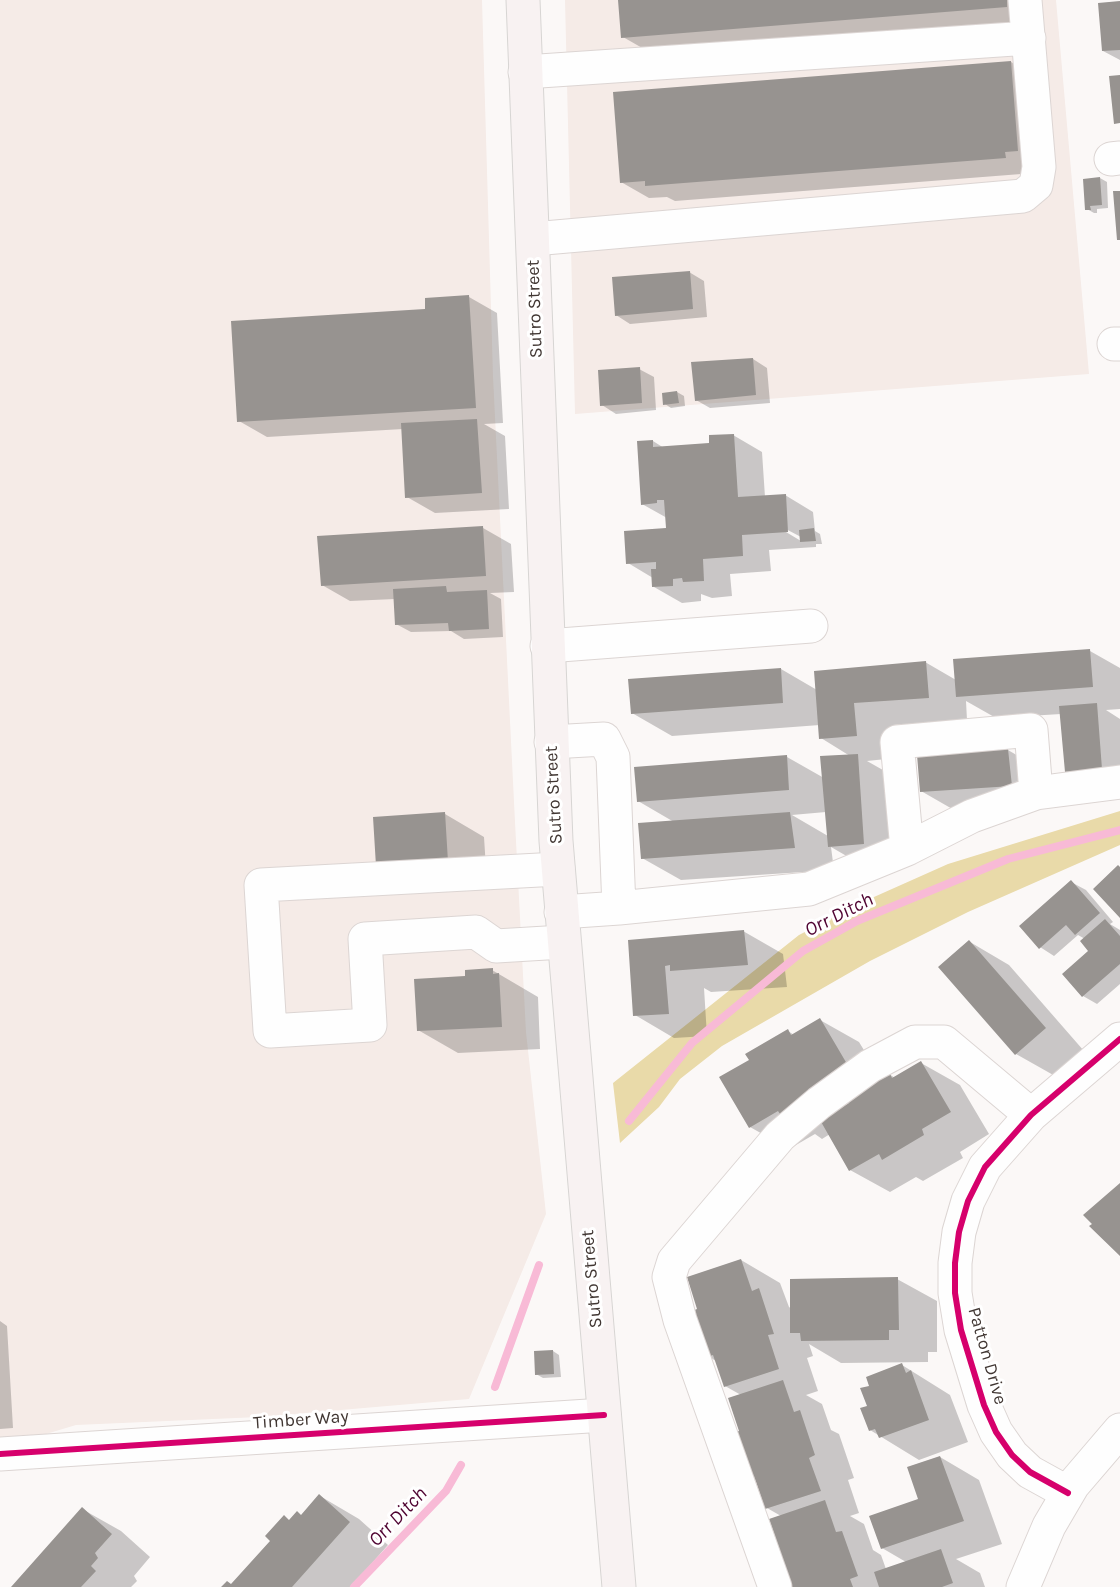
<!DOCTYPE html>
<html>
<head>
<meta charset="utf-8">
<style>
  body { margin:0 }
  canvas { display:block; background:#fbf8f7 }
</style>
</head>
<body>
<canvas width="1120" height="1587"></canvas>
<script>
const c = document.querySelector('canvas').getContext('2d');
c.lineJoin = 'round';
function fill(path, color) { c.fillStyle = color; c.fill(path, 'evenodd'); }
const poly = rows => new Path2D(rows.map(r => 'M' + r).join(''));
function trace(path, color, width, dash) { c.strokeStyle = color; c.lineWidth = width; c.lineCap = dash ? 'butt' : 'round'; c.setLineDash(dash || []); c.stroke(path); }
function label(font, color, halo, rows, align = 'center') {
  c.font = font + ' Karla,sans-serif'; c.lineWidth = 6; c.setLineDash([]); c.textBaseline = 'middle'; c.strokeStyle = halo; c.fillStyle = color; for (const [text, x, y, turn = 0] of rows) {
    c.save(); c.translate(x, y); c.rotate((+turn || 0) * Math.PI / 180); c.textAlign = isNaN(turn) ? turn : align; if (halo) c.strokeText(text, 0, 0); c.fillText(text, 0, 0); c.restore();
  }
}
fill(poly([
  [0,0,482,0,493,376,515,822,526,1032,546,1214,469,1399,259,1417,76,1425,46,1434,0,1437],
  [565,0,1056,0,1089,374,575,414]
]), '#f5ebe7');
fill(poly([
  [1120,811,1120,845,968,912,870,961,722,1046,680,1079,659,1107,620,1143,613,1083,799,935,865,901,948,864]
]), '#e9daa9');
fill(poly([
  [620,0,1033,0,1035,23,651,53,623,37],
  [1120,3,1120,60,1103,51],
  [1011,62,1039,78,1034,173,675,201,667,197,649,198,621,182],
  [1100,178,1107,182,1108,208,1097,209,1097,213,1094,213,1087,209],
  [689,272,704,281,707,317,630,324,616,315],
  [469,297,497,313,503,423,484,424,505,436,509,509,435,513,407,497,403,429,267,437,239,421,427,311],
  [753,359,767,368,770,403,710,408,696,400],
  [639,369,654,377,656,410,616,414,602,405],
  [677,392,684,396,685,406,671,408,665,404],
  [733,435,762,452,765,497,785,495,813,512,815,531,820,534,822,544,816,544,816,547,769,550,771,571,730,574,732,596,712,598,701,594,701,601,682,603,654,587,653,578,628,563,668,530,667,518,642,504,653,441,664,448,711,445],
  [782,527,801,537,801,541,781,529],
  [483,528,511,544,514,592,490,593,501,599,503,637,464,639,451,631,411,632,396,624,395,599,350,601,322,585],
  [1090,651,1120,668,1120,709,1106,710,1120,719,1120,792,1105,794,1066,771,1061,714,996,718,966,701,967,720,893,725,896,758,867,761,897,778,903,866,869,869,831,847,834,870,681,880,642,858,674,822,638,801,787,757,824,778,850,756,821,738,820,725,672,736,632,713,781,669,817,690,925,662,956,680],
  [826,812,828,836,792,815],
  [1008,750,1047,773,1050,808,961,814,921,791],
  [445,814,484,837,487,884,374,818],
  [1071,882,1086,890,1113,922,1110,924,1120,930,1120,984,1097,1004,1083,996,1091,951,1085,939,1078,935,1054,956,1040,947],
  [743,931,783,954,787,987,711,992,704,988,707,1036,674,1038,635,1015,629,942],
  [970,942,1009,965,1084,1051,1055,1076,1016,1054],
  [492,970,538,997,540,1049,458,1053,418,1030,467,978],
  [820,1020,859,1042,881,1078,889,1074,895,1078,921,1063,960,1085,989,1134,960,1152,963,1158,923,1181,916,1177,890,1192,850,1170,830,1134,822,1139,815,1134,789,1149,750,1127,751,1060,788,1031,794,1035],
  [741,1260,780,1283,789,1307,792,1309,897,1279,937,1301,937,1352,928,1352,928,1362,841,1363,809,1344,813,1356,807,1358,818,1391,806,1395,822,1404,831,1430,839,1434,854,1478,848,1480,859,1513,850,1516,864,1524,873,1550,881,1555,886,1569,906,1562,882,1548,920,1500,940,1457,979,1480,1002,1544,956,1559,980,1573,985,1587,786,1587,781,1516,767,1508,758,1482,750,1478,741,1431,741,1395,725,1386,716,1361,708,1356,699,1310],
  [0,1321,7,1326,13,1428,0,1429],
  [553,1351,559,1355,561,1377,543,1378,536,1374],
  [902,1365,950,1395,968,1442,919,1460,870,1430,871,1386],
  [320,1496,359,1519,388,1545,351,1587,223,1587,232,1585,297,1513,302,1516],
  [82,1509,121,1531,150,1557,134,1576,137,1581,131,1587,13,1587]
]), '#0003');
trace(poly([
  [629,1121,692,1043,803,951,857,921,1008,859,1120,830],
  [495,1387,539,1265],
  [354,1587,446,1491,461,1465]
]), '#f8bad6', 8);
fill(poly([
  [618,0,1007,0,1007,7,621,38],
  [1120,1,1120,50,1102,51,1098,3],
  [1011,61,1018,151,1005,152,1006,158,645,186,645,181,620,183,613,92],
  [1120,75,1120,123,1114,124,1109,76],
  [1100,177,1102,205,1090,206,1091,210,1085,210,1083,179],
  [1113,191,1120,191,1120,240,1117,240],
  [690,271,693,309,615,316,612,277],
  [469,295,476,408,237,422,231,321,425,309,425,298],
  [753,358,756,395,695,401,691,362],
  [640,367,642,403,600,406,598,370],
  [677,391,679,403,663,405,662,393],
  [477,419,482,493,405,498,401,423],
  [734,434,738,497,786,494,788,532,742,535,743,556,703,559,704,581,683,582,682,578,673,579,673,586,652,587,651,569,656,569,656,562,626,564,624,531,666,528,664,500,657,500,657,503,641,505,637,441,653,440,653,447,709,443,709,435],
  [483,526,486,576,321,586,317,536],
  [814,528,816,541,800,542,799,530],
  [446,586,447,592,487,590,489,629,449,631,448,623,395,625,393,589],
  [1090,649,1093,687,956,697,953,659],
  [926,661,929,698,854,703,857,736,819,739,814,671],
  [781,668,783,703,631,714,628,679],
  [1097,703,1102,769,1065,772,1059,706],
  [1008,749,1012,786,920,792,917,755],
  [858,754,864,844,828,847,820,756],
  [787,755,789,790,637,802,634,767],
  [445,812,448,862,376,866,373,817],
  [790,812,795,848,641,859,638,823],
  [1118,865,1120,867,1120,918,1093,889],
  [1071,880,1100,913,1075,935,1066,925,1039,949,1019,926],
  [1105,919,1120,936,1120,964,1082,997,1062,974,1088,951,1080,941],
  [744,930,748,965,670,971,670,965,665,966,669,1014,633,1016,628,940],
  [969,940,1046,1028,1015,1055,938,967],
  [493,968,493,974,499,973,502,1027,417,1031,414,979,465,976,465,970],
  [820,1018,850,1069,782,1117,778,1111,749,1128,719,1077,749,1060,745,1054,788,1029,791,1035],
  [921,1061,951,1112,922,1129,924,1135,882,1160,879,1154,849,1171,820,1120,849,1103,846,1097,889,1072,892,1078],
  [1120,1183,1120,1256,1089,1226,1092,1224,1083,1215],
  [741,1259,752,1291,759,1288,774,1334,768,1335,779,1369,724,1387,713,1355,707,1357,692,1311,697,1309,687,1277],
  [898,1277,899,1330,889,1330,889,1340,801,1341,800,1333,790,1333,790,1279],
  [553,1350,554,1374,535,1375,534,1351],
  [902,1363,906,1373,911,1370,929,1420,879,1438,875,1429,869,1431,860,1408,867,1406,860,1388,869,1386,866,1377],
  [783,1380,794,1412,800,1410,815,1455,809,1458,821,1491,765,1509,754,1476,748,1479,733,1433,739,1431,728,1398],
  [940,1456,964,1521,881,1549,869,1516,918,1499,907,1467],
  [319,1494,350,1522,292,1587,221,1587,227,1581,231,1584,270,1541,265,1536,284,1515,289,1520,297,1511,301,1515],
  [825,1500,836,1532,842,1531,858,1576,850,1579,853,1587,784,1587,773,1553,780,1551,769,1519],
  [82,1507,112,1534,95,1553,98,1558,91,1566,96,1571,81,1587,11,1587],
  [941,1549,953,1583,942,1587,879,1587,874,1572]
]), '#979390');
const minor = poly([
  [525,72,1029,38],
  [1111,159,1120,158],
  [533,239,1023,196,1036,185,1039,167,1025,0],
  [1114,344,1120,344],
  [547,646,811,626],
  [551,742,604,739,613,757,619,908,561,912],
  [1036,793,1120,782],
  [558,869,261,885,270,1031,370,1025,365,939,476,932,496,946,563,942],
  [619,908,809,889,907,849,972,816,1036,793,1031,730,897,742,907,849],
  [0,1454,604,1415],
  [1068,1493,1030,1472,1012,1455,996,1432,984,1405,961,1330,955,1293,955,1263,959,1232,968,1201,985,1167,1031,1115,1120,1039],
  [775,1587,680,1320,669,1277,674,1261,780,1136,819,1103,870,1066,915,1042,944,1042,1031,1115],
  [1023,1587,1049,1526,1073,1485,1120,1430]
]);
const major = poly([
  [523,0,556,841,619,1587]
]);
trace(minor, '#dcd5d3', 35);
trace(major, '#d7d5d3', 35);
trace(minor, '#fefefe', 33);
trace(major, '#f8f2f2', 33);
trace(poly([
  [0,1454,604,1415],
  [1068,1493,1030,1472,1012,1455,996,1432,984,1405,961,1330,955,1293,955,1263,959,1232,968,1201,985,1167,1031,1115,1120,1039]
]), '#d6006c', 6);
label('18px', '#413733', '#fff', [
  ["Sutro Street",535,309,-92],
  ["Sutro Street",554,795,-93],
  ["Sutro Street",592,1279,-95],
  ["Patton Drive",987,1356,74],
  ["Timber Way",301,1420,-4]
]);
label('italic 20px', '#4f0331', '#fff', [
  ["Orr Ditch",839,915,-27],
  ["Orr Ditch",398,1517,-46]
]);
</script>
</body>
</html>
